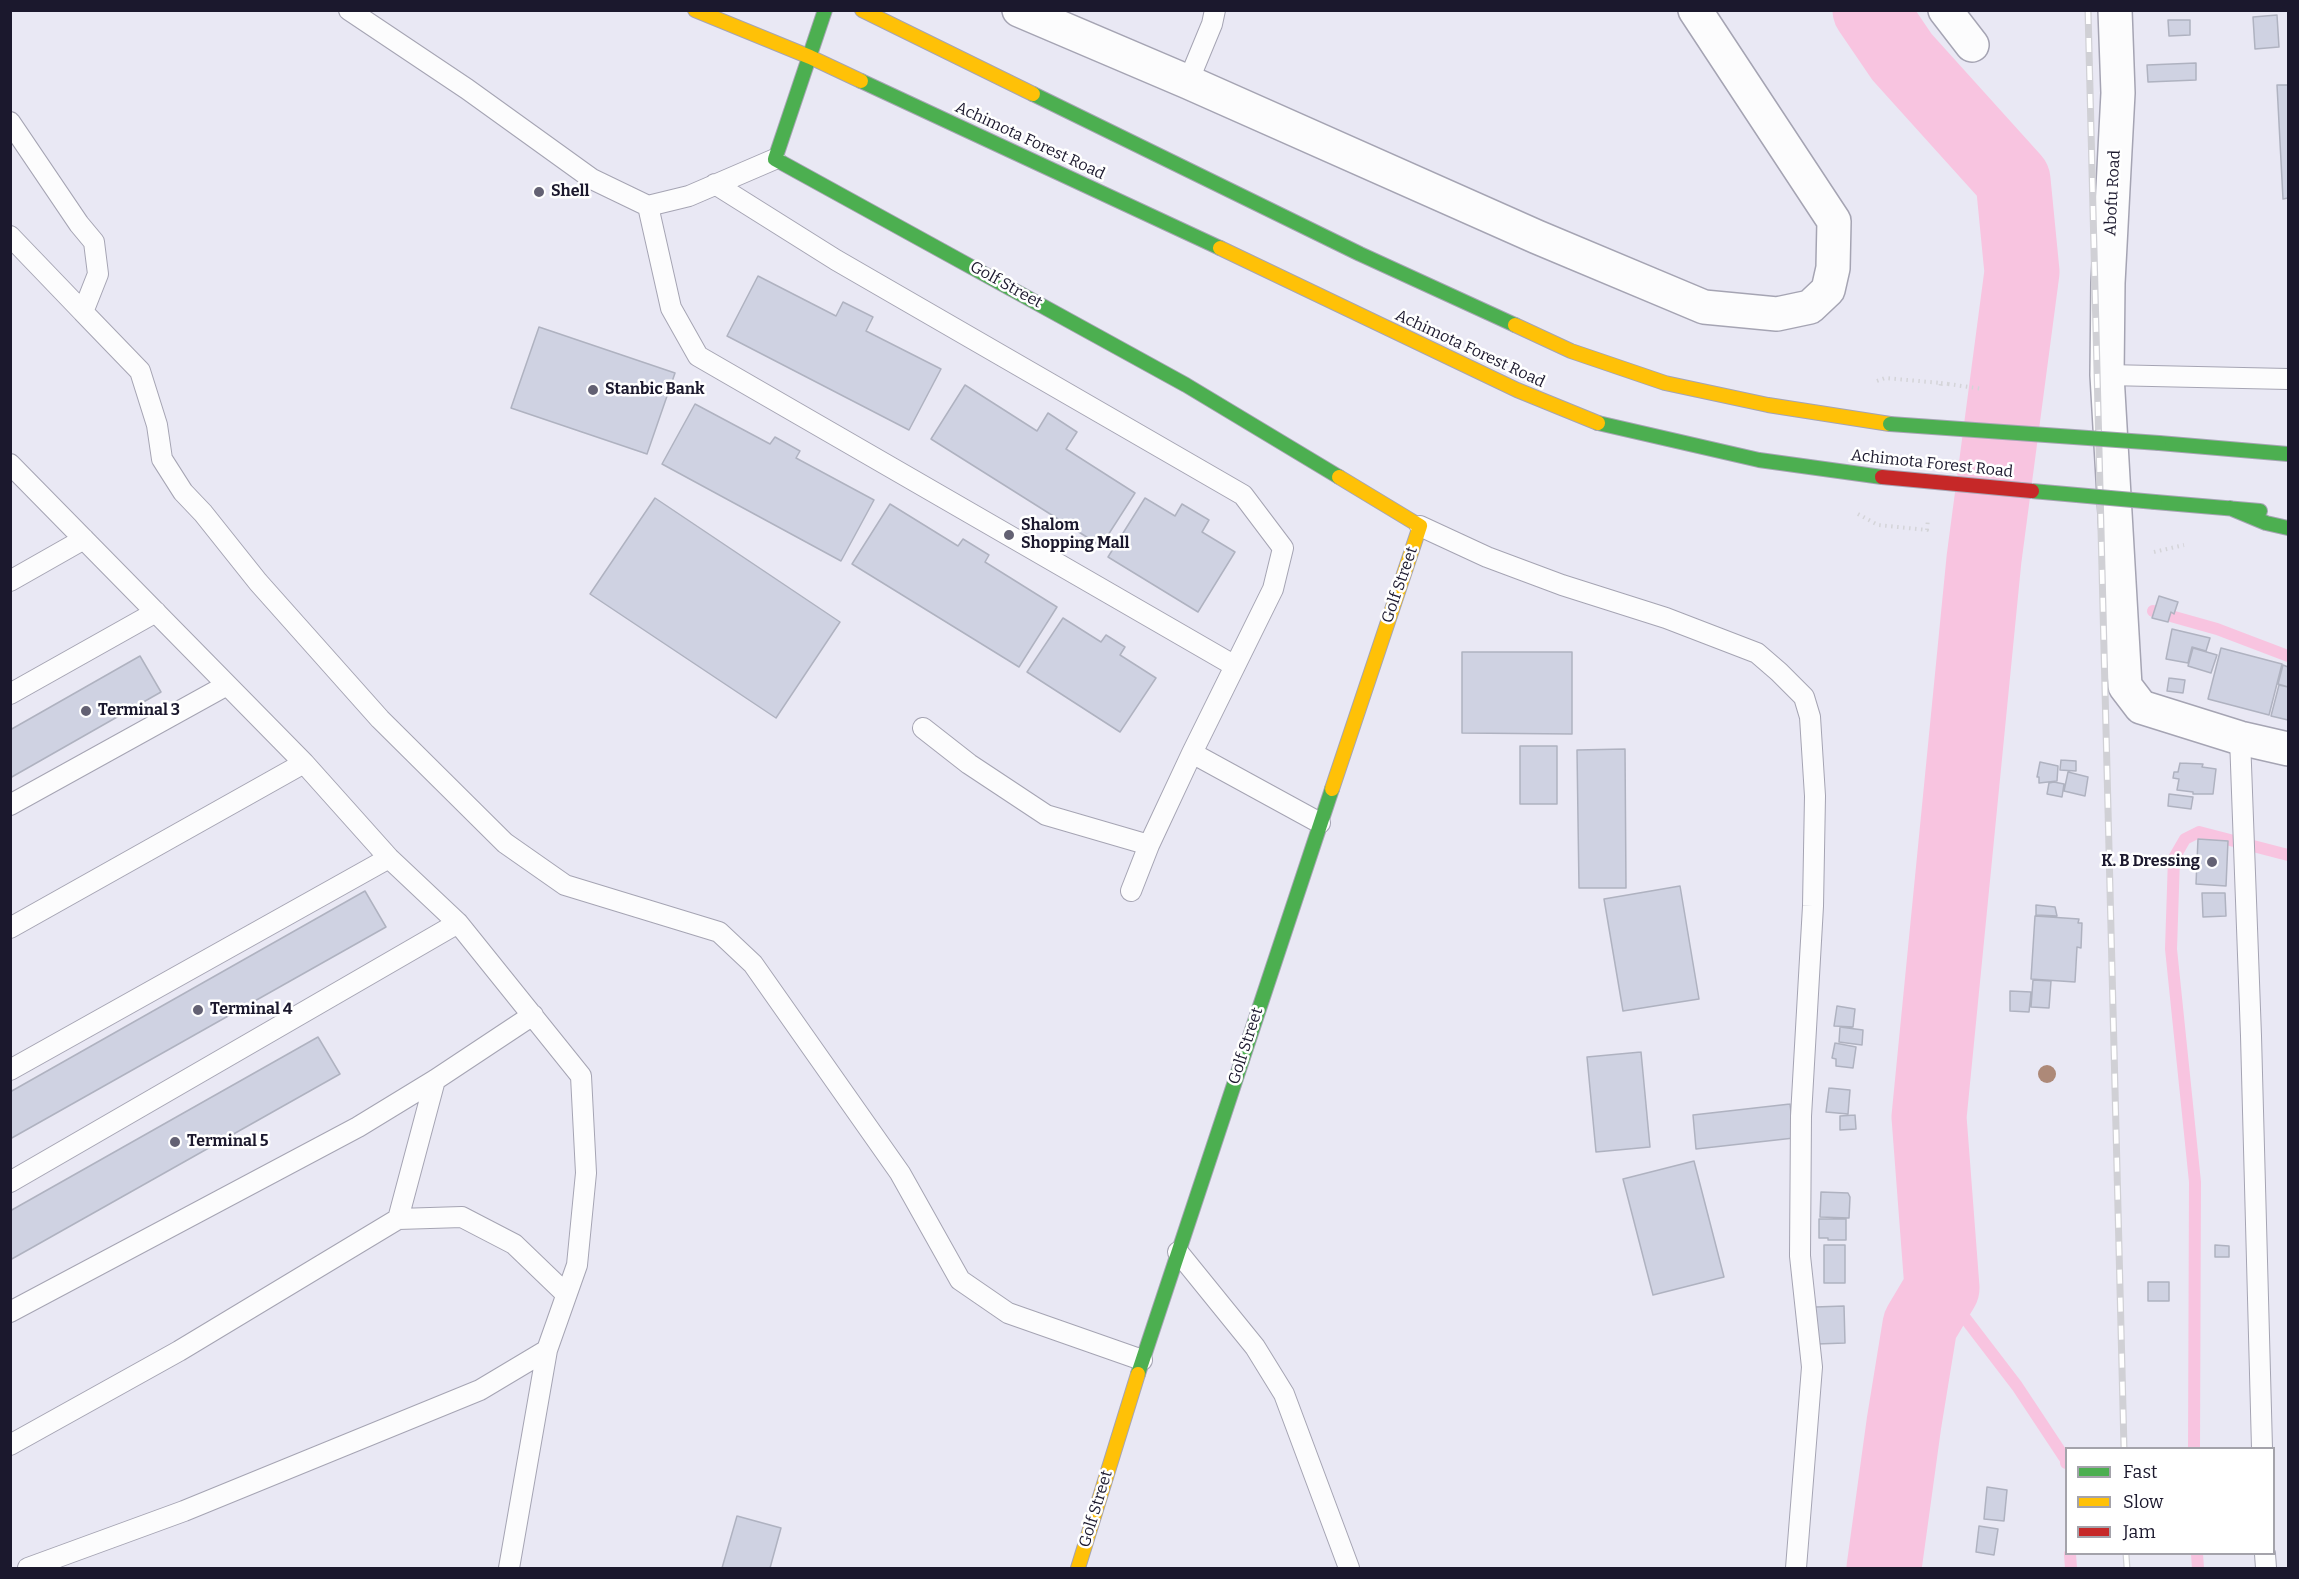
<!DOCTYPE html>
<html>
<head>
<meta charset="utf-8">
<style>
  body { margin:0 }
  #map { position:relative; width:2299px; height:1579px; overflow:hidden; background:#e9e8f4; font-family:Bitter,serif }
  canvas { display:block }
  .frame { position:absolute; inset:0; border:12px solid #1b182d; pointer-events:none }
  .legend { position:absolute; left:2065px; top:1447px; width:210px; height:108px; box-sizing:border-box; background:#fff; border:2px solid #a4a3ab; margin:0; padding:8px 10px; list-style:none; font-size:18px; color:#1b182d }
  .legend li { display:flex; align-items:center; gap:12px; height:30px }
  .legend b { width:30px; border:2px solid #a4a3ab }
</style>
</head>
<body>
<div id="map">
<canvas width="2299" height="1579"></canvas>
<div class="frame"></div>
<ul class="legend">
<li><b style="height:8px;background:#4caf50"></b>Fast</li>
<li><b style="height:8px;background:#ffc107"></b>Slow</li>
<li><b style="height:8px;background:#c62828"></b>Jam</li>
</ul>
</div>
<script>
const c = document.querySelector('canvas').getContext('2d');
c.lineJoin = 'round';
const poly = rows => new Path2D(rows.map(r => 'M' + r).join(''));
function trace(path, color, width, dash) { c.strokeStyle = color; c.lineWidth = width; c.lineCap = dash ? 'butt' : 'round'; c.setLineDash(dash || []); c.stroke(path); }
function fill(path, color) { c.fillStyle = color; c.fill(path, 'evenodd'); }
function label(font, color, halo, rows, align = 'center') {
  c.font = font + ' Bitter,serif'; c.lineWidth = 5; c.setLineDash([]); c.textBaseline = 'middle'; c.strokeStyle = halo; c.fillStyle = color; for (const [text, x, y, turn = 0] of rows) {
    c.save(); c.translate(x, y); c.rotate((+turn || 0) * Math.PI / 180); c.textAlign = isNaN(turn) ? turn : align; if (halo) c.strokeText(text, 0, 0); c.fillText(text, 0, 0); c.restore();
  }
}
trace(poly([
  [2153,611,2217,629,2288,656],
  [1942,1288,2017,1386,2066,1460,2066,1463],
  [2194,1448,2195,1182,2171,949,2174,858,2185,839,2199,832,2288,855],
  [2070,1554,2071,1568],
  [2197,1554,2198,1568]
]), '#f8c4e0', 12);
trace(poly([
  [1870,10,1902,57,2013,180,2022,272,1984,559,1929,1117,1942,1288,1920,1325,1904,1423,1884,1568]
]), '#f8c4e0', 75);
const building = poly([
  [2277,15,2279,47,2255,49,2253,17,2277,15],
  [2168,20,2190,20,2190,35,2169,36,2168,20],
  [2196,63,2196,80,2148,82,2147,65,2196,63],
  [2277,85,2288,85,2288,198,2283,199,2277,85],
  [758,276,836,316,843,302,873,317,866,331,941,369,909,430,727,336,758,276],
  [539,327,675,373,647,454,511,408,539,327],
  [965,385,1037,431,1048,413,1077,432,1066,449,1135,493,1101,546,931,439,965,385],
  [695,404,770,444,775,437,800,451,796,458,874,500,841,561,662,464,695,404],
  [655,498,840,622,776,718,590,594,655,498],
  [1145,498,1175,516,1182,504,1209,520,1202,532,1235,552,1198,612,1108,557,1145,498],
  [890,504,958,546,963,539,989,555,985,562,1057,607,1019,667,852,564,890,504],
  [2159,596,2178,602,2174,614,2171,612,2168,622,2152,618,2159,596],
  [1063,618,1101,642,1106,635,1125,647,1120,655,1156,678,1120,732,1027,672,1063,618],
  [2172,629,2210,638,2206,651,2192,647,2188,663,2166,659,2172,629],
  [2193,648,2217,655,2211,673,2188,666,2193,648],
  [2221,648,2282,664,2269,715,2208,699,2221,648],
  [1462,652,1572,652,1572,734,1462,733,1462,652],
  [140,656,161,692,10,778,10,730,140,656],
  [2283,665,2288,667,2288,687,2278,684,2283,665],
  [2169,678,2185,680,2183,693,2167,691,2169,678],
  [2279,685,2288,687,2288,720,2271,716,2279,685],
  [1520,746,1557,746,1557,804,1520,804,1520,746],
  [1625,749,1626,888,1579,888,1577,750,1625,749],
  [2061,760,2076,761,2076,771,2060,770,2061,760],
  [2040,762,2058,766,2057,781,2039,783,2039,777,2037,777,2040,762],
  [2180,763,2203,764,2202,767,2216,769,2213,794,2193,794,2193,792,2177,790,2179,779,2173,778,2174,772,2178,772,2180,763],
  [2068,772,2088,777,2085,796,2064,791,2068,772],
  [2054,782,2064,784,2062,797,2047,794,2049,783,2054,782],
  [2169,794,2193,797,2191,809,2168,806,2169,794],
  [2198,839,2228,841,2226,886,2196,884,2198,839],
  [1680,886,1699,999,1623,1011,1604,899,1680,886],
  [365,891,386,927,10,1139,10,1092,365,891],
  [2202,893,2225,893,2226,916,2203,917,2202,893],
  [2036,905,2055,907,2057,916,2036,915,2036,905],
  [2035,916,2079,919,2078,923,2082,923,2081,948,2077,947,2075,982,2031,979,2035,916],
  [2033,980,2051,981,2049,1008,2031,1007,2033,980],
  [2010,991,2031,992,2029,1012,2010,1011,2010,991],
  [1837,1006,1855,1009,1853,1027,1834,1026,1837,1006],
  [1840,1027,1863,1030,1862,1045,1839,1042,1840,1027],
  [318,1037,340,1074,10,1260,10,1211,318,1037],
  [1835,1043,1856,1047,1853,1068,1836,1066,1836,1059,1832,1058,1835,1043],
  [1641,1052,1650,1147,1596,1152,1587,1057,1641,1052],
  [1829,1088,1850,1090,1848,1114,1826,1112,1829,1088],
  [1790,1104,1794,1138,1696,1149,1693,1115,1790,1104],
  [1855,1115,1856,1129,1840,1130,1840,1116,1855,1115],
  [1694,1161,1724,1277,1653,1295,1623,1179,1694,1161],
  [1821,1192,1848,1193,1850,1197,1849,1218,1820,1217,1821,1192],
  [1819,1219,1846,1219,1846,1240,1828,1240,1828,1238,1819,1238,1819,1219],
  [1824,1245,1845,1245,1845,1283,1824,1283,1824,1245],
  [2215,1245,2229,1246,2229,1257,2215,1257,2215,1245],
  [2148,1282,2169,1282,2169,1301,2148,1301,2148,1282],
  [1844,1306,1845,1343,1817,1344,1815,1307,1844,1306],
  [1987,1487,2007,1490,2004,1521,1984,1519,1987,1487],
  [737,1516,781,1528,770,1568,722,1568,737,1516],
  [1979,1526,1998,1529,1994,1555,1976,1552,1979,1526]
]);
fill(building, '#cfd2e2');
trace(building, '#afb2c0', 1.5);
const lane = poly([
  [349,10,467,89,592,179,648,206,689,196,775,159],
  [1188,82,1212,24,1215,10],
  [10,122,79,224,94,242,98,274,83,312,140,371,157,425,162,459,183,492,203,513,258,582,380,719,505,843,565,885,719,932,753,964,900,1173,960,1280,1008,1313,1142,1360],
  [715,184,836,260,1243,495,1283,548,1273,589,1192,753,1149,845,1131,891],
  [648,206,671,308,698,356,1235,666],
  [10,236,83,312],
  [2107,375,2288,379],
  [10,464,304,763,389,858,458,923,581,1076,586,1173,577,1265,547,1350,509,1568],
  [1420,526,1487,557,1562,585,1666,618,1757,653,1779,672,1804,697,1810,717,1815,796,1813,906,1801,1116,1800,1256,1812,1367,1796,1568],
  [10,581,84,539],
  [10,694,156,612],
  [923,728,969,764,1046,815,1149,845],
  [2240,738,2251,1036,2262,1448],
  [1192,753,1320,823],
  [10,805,227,685],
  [10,928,304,763],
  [10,1070,389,858],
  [10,1182,458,923],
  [398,1219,435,1080],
  [1178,1252,1255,1347,1284,1394,1349,1568],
  [10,1312,358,1127,435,1080,533,1015],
  [10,1445,179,1351,398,1219,462,1217,514,1244,566,1294],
  [2265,1554,2266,1568],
  [28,1568,184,1511,480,1390,547,1350]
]);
const street = poly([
  [1019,10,1188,82,1537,237,1704,307,1777,314,1810,307,1828,290,1833,268,1834,221,1695,10],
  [1945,10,1972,45],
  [2115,10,2118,93,2108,283,2107,375,2125,686,2141,707,2240,738,2288,749]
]);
const fast = poly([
  [825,10,775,159,1186,385,1339,477],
  [861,81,1220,248],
  [1033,94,1360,254,1515,325],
  [1598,423,1759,460,1882,477],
  [2159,443,2288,454],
  [2155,502,2260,511],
  [2230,508,2266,523,2288,528],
  [1138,1374,1332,789]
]);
const slow = poly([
  [695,10,810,57,861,81],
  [862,10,1033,94],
  [1220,248,1517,390,1598,423],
  [1515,325,1571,351,1665,383,1768,405,1890,424],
  [1332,789,1420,526,1339,477],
  [1078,1568,1138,1374]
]);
trace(lane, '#a5a4b3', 22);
trace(street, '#a5a4b3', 36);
trace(fast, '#a5a4b3', 16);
trace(slow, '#a5a4b3', 16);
trace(poly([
  [1877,381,1885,378,1941,383,1940,389],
  [1941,383,1948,384],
  [1858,514,1878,525,1927,530,1928,519],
  [2154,552,2184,545]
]), '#d4d4d8', 4, [1.5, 4.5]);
trace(lane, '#fcfcfd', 20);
trace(street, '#fcfcfd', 33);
trace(fast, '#4caf50', 14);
trace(slow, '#ffc107', 14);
const rail = poly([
  [2088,10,2124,1448],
  [2126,1554,2127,1568]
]);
trace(rail, '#d0d0d5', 7);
trace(rail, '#fff', 4.5, [14]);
const fastBridge = poly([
  [1890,424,2159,443],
  [2032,491,2155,502]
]);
const jamBridge = poly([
  [1882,477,2032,491]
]);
trace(fastBridge, '#a5a4b3', 16, []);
trace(jamBridge, '#a5a4b3', 16, []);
trace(poly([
  [1948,384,1983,389]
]), '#d4d4d8', 4, [1.5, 4.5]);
trace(fastBridge, '#4caf50', 14);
trace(jamBridge, '#c62828', 14);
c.fillStyle = '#ad8978';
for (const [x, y] of [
  [2047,1074]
]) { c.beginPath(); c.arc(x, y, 9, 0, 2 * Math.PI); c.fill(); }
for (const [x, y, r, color] of [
  [539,192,6,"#636173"],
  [593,390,6,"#636173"],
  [1009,535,6,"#636173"],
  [86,711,6,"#636173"],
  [2212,862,6,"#636173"],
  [198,1010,6,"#636173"],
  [175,1142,6,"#636173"]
]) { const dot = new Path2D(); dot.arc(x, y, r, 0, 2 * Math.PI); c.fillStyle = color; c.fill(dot); trace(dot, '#fff', 2); }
label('16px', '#1b182d', '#fff', [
  ["Achimota Forest Road",1030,141,25],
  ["Abofu Road",2113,193,-87],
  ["Golf Street",1006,285,29],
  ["Achimota Forest Road",1470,349,25],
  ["Achimota Forest Road",1932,464,6],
  ["Golf Street",1400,585,-71],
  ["Golf Street",1246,1046,-72],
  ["Golf Street",1096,1509,-73]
]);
label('bold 16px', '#1b182d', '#fff', [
  ["Shell",551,192],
  ["Stanbic Bank",605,390],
  ["Shalom",1021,526],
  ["Shopping Mall",1021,544],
  ["Terminal 3",98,711],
  ["K. B Dressing",2200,862,"right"],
  ["Terminal 4",210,1010],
  ["Terminal 5",187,1142]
], 'left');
</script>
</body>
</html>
